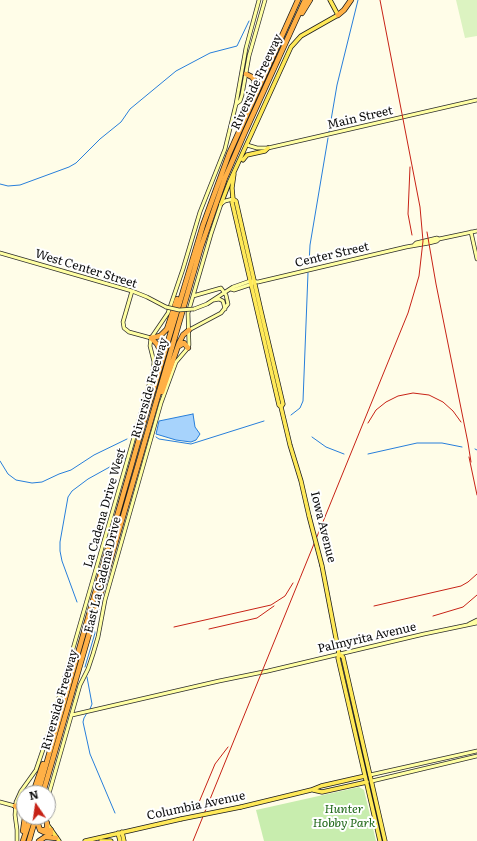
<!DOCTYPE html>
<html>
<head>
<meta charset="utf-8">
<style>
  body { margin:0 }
  #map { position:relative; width:477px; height:841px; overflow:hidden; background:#fffde8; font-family:Literata,serif }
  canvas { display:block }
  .north { position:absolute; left:16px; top:785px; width:40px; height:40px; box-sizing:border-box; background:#fff; border:1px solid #9d9d9d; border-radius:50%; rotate:347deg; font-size:11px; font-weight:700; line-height:16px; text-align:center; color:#0b0b0b }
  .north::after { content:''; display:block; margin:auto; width:14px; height:18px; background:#c72216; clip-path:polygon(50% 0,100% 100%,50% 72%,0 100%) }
</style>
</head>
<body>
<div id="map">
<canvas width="477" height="841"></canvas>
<div class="north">N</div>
</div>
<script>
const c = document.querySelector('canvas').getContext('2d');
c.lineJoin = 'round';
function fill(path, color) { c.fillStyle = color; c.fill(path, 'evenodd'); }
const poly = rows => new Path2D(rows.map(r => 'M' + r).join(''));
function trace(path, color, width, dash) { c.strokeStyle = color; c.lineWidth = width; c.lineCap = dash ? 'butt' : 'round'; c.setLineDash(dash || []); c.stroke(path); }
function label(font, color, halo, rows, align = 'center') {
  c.font = font + ' Literata,serif'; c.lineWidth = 4; c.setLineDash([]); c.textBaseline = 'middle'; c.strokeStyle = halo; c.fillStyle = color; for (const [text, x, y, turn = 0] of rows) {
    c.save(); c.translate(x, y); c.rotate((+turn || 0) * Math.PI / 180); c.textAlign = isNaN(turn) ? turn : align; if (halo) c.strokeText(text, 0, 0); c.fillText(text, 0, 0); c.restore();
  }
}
fill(poly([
  [359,787,364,790,376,841,264,841,256,810]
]), '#c8edae');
fill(poly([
  [456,0,477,0,477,36,465,38]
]), '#dcf3c1');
const water = poly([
  [193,414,195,427,200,434,196,440,191,442,176,440,156,434,159,421,193,414]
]);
fill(water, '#a7d3fc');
trace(water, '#277eda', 1);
trace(poly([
  [329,132,337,85,358,0],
  [0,184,8,186,20,185,69,167,76,163,100,139,121,122,130,109,176,71,210,53,237,46,249,21],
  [309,265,310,245,328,138],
  [291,415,300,408,303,401,308,273],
  [156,437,159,439,191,444,264,421],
  [312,437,326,447,344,454],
  [475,449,477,450],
  [368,454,417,443,442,443,462,447],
  [0,461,8,474,16,480,32,483,42,482,59,474,71,470,94,455,127,439],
  [77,602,62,561,60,551,60,542,68,497,72,491,88,479,126,458],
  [85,667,95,633,94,628],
  [87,677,92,704,90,709],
  [87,713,84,718,83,722,90,754,115,813]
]), '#277eda', 1);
const secondary = poly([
  [236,104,240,101,242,95,249,56,265,0],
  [247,145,257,148,268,148,477,100],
  [471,232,477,259],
  [414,245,416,243,437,238,439,239,477,231],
  [0,253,132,291,147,297,166,307],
  [231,289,234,290,252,284],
  [132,291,123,322,124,328,129,332,151,338],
  [214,300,219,299,223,301,225,309],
  [194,309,207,304,233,287,250,281,258,282,406,247,429,243,437,241,439,239],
  [189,330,221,313,228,304,226,295,221,288,193,296],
  [469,624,477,620],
  [72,715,219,681,268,671,424,634,477,623],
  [370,775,477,751],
  [372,781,477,756],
  [48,797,80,685,88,669,93,654,98,637,105,600,161,403,176,362,187,349,189,345,188,313,211,234,221,204,225,201,233,199],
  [0,802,15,806],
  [45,817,47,823],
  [17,841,17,830,15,815,16,802,21,791,36,770,49,732,153,371,154,362,150,346,151,338,168,313,183,269,200,212,225,149,236,104,246,48,259,0]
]);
const primary = poly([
  [243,160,247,155,265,151,268,148],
  [234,174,232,188,233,199,232,202,279,405,281,407,290,445,301,481,309,516],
  [233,199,236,201,261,311,283,404,281,407],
  [221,204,229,183,291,47,301,36,338,15,330,0],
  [322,566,339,654,338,658,380,841],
  [339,654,343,657,385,841],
  [313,790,322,792,367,782],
  [241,807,311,790,321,786,365,776],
  [47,824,59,841],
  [122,832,124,841],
  [118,833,120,841],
  [85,841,181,819],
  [101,841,111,841]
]);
const highway = poly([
  [302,13,310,0],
  [338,15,344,10,351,0],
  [239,125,254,85,255,81,252,77,246,74],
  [151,338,157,344,160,350,156,373],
  [151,338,160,336,167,329,177,299],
  [179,346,184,343,188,348],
  [162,392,179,343,183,335,189,330],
  [33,793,43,764],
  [38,793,147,411,203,225,229,154,298,0],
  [43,793,201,247,225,178,245,132,305,0],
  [15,806,24,813],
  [15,806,24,805],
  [40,817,38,824,40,830,44,832,51,830],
  [42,830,45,830,47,828,47,823],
  [23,831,25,817],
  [46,837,56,838],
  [23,841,31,817],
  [29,841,36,817],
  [39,841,51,833]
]);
trace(secondary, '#2d2d2d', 4.5);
trace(primary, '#1c1c1c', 5);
trace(highway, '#1c1c1c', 6);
trace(secondary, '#ffffa3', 3);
trace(primary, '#ffe958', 3.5);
trace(highway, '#ffb046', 4.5);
trace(poly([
  [410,167,408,214,412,235],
  [427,232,436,284,468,443,471,462],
  [368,423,376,410,386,402,398,396,413,393,429,395,443,402,453,411,461,422],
  [469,457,477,495],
  [374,606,461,586,468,582,477,574],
  [433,616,463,607,477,595],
  [174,627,271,605,285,596,293,583],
  [209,629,257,618,274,606],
  [197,807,215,764,228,747],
  [193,841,408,313,419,276,423,241,420,207,380,0]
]), '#c72216', 1);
const secondaryBridge = poly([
  [166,307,179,310,194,309]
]);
const primaryBridge = poly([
  [309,516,322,566],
  [181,819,241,807]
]);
trace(secondaryBridge, '#2d2d2d', 4.5, []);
trace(primaryBridge, '#1c1c1c', 5, []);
trace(secondaryBridge, '#ffffa3', 3);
trace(primaryBridge, '#ffe958', 3.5);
label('12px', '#0b0b0b', '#fff', [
  ["Riverside Freeway",257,82,-65],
  ["Main Street",360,118,-13],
  ["Center Street",332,255,-13],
  ["West Center Street",86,269,17],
  ["Riverside Freeway",150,388,-74],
  ["La Cadena Drive West",105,508,-74],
  ["Iowa Avenue",323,527,76],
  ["East La Cadena Drive",103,575,-76],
  ["Palmyrita Avenue",367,638,-13],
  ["Riverside Freeway",60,700,-74],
  ["Columbia Avenue",196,806,-12]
]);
label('italic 12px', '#1e6716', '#fff', [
  ["Hunter",344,809],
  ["Hobby Park",344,823]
]);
</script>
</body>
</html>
